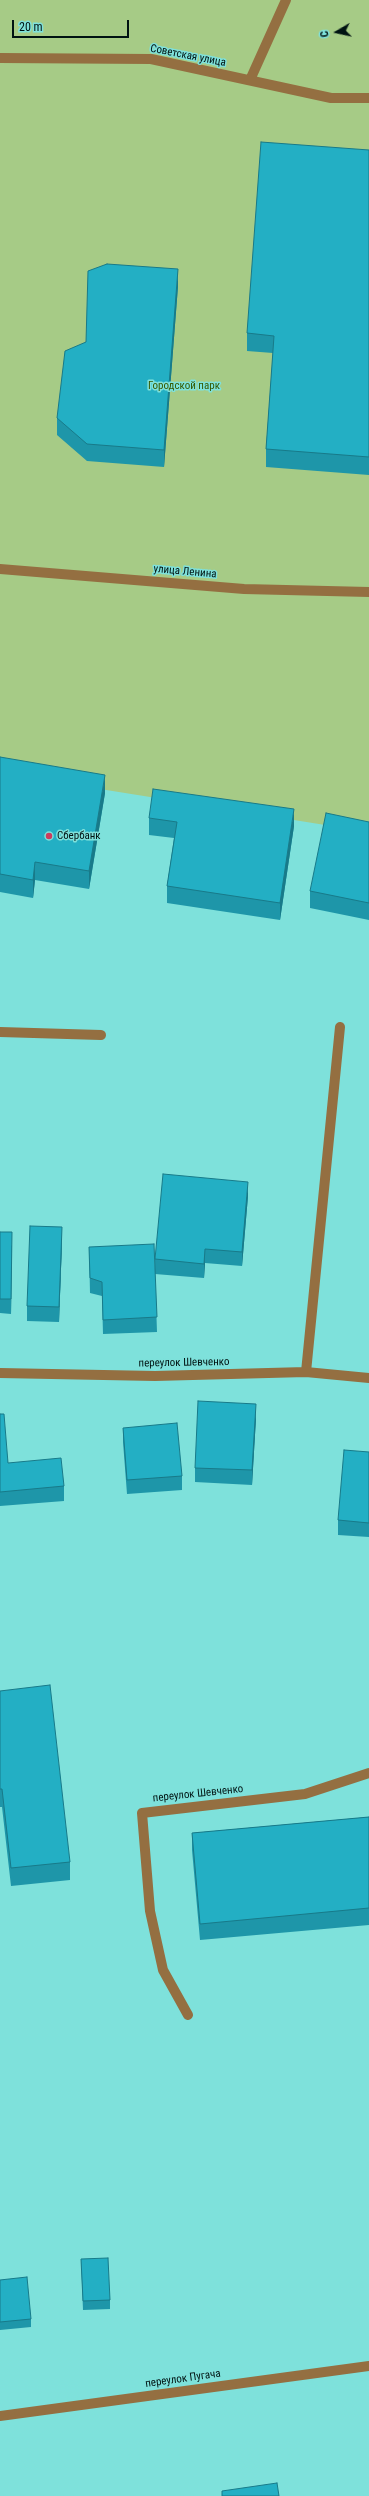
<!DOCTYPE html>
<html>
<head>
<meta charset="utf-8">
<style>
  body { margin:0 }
  #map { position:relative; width:369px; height:2496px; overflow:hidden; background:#7ee1db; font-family:"Roboto Condensed",sans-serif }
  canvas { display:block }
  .north { position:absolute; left:317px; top:12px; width:40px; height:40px; -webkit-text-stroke:3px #7ee1db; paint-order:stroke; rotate:261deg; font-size:11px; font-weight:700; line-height:16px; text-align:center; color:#001312 }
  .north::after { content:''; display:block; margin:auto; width:14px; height:18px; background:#001312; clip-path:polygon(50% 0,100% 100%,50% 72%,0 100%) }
  .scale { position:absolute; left:12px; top:20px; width:117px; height:18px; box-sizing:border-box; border:2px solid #001312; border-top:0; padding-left:5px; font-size:12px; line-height:14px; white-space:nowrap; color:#001312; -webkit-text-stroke:3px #7ee1db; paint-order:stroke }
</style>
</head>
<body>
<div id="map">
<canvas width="369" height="2496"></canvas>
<div class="north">С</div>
<div class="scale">20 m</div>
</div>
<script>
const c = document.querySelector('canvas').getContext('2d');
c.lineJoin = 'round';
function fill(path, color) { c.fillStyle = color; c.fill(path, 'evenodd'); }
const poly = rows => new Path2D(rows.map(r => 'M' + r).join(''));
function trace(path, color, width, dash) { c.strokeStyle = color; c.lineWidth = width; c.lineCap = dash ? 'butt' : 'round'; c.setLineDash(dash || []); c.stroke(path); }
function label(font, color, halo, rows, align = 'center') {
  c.font = font + ' "Roboto Condensed",sans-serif'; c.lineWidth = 3; c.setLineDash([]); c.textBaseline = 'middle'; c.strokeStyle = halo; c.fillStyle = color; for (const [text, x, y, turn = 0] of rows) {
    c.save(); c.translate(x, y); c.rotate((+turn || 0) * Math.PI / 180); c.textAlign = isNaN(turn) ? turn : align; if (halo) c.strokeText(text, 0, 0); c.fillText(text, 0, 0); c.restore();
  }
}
fill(poly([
  [0,0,369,0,369,832,0,773]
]), '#a6cb86');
trace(poly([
  [0,58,151,59,331,98,369,98],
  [250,80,286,0],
  [0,569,244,589,369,592],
  [0,1032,101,1035],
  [306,1372,340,1027],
  [0,1373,155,1376,306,1372,369,1378],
  [188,2015,163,1970,150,1911,142,1813,305,1794,369,1773],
  [0,2416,369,2366]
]), '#946f41', 10);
fill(poly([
  [369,150,369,475,266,467,266,449,273,353,247,351,247,333],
  [178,286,164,467,87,461,57,435,57,418,86,342],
  [0,757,105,793,89,889,35,880,33,898,0,892],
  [149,818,294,826,280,920,167,903,167,886,174,838,149,835],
  [369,822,369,920,310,908,310,891],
  [248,1196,242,1266,205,1263,204,1278,155,1274,157,1332,103,1334,102,1296,90,1293,89,1247,155,1270,155,1259],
  [0,1232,12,1246,11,1314,0,1313],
  [62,1242,59,1322,27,1321,27,1306],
  [0,1414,8,1463,64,1486,64,1501,0,1506],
  [256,1418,252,1485,195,1482,195,1468],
  [123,1428,182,1476,182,1490,127,1494,123,1442],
  [369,1452,369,1537,338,1535,338,1520],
  [0,1691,70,1862,70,1880,11,1886,2,1807,0,1807],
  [369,1817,369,1925,200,1940,192,1850,192,1833],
  [81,2259,110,2300,110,2309,83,2310],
  [0,2280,31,2319,31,2327,0,2330]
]), '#1e96a9');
fill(poly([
  [178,269,178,286,164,467,164,450],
  [105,775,105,793,89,889,89,871],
  [294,809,294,826,280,920,280,903],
  [35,862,35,880,33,898,33,880],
  [248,1182,248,1196,242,1266,242,1252],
  [62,1227,62,1242,59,1322,59,1307],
  [12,1232,12,1246,11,1314,11,1299],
  [205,1249,205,1263,204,1278,204,1264],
  [256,1404,256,1418,252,1485,252,1470]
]), '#187a89');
const building = poly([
  [261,142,369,150,369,457,266,449,274,336,247,333,261,142],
  [107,264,178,269,164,450,87,444,57,418,65,351,86,342,88,271,107,264],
  [0,757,105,775,89,871,35,862,33,880,0,874,0,757],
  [153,789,294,809,280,903,167,886,177,822,149,818,153,789],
  [326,813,369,822,369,903,310,891,326,813],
  [163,1174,248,1182,242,1252,205,1249,204,1264,155,1259,163,1174],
  [30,1226,62,1227,59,1307,27,1306,30,1226],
  [0,1232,12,1232,11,1299,0,1299,0,1232],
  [154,1244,157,1317,103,1320,102,1282,90,1278,89,1247,154,1244],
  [198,1401,256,1404,252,1470,195,1468,198,1401],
  [0,1414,4,1414,8,1463,61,1458,64,1486,0,1492,0,1414],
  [177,1423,182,1476,127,1480,123,1428,177,1423],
  [344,1450,369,1452,369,1523,338,1520,344,1450],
  [50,1685,70,1862,11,1868,2,1789,0,1789,0,1691,50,1685],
  [369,1817,369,1908,200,1924,192,1833,369,1817],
  [108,2258,110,2300,83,2301,81,2259,108,2258],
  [27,2277,31,2319,0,2322,0,2280,27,2277],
  [277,2483,279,2496,222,2496,222,2491,277,2483]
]);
fill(building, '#23afc4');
trace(building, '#187a89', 1);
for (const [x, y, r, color] of [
  [49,836,4,"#cb3c5e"]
]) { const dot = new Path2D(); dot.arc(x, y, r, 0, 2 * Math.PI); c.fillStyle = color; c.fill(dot); trace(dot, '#7ee1db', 1.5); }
label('11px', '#001312', '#7ee1db', [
  ["Советская улица",188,56,11],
  ["улица Ленина",185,572,5],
  ["переулок Шевченко",184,1363,-1],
  ["переулок Шевченко",198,1794,-6],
  ["переулок Пугача",183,2379,-8]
]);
label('11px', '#365900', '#7ee1db', [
  ["Городской парк",184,386]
]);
label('11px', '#001312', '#7ee1db', [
  ["Сбербанк",57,836]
], 'left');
</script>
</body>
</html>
